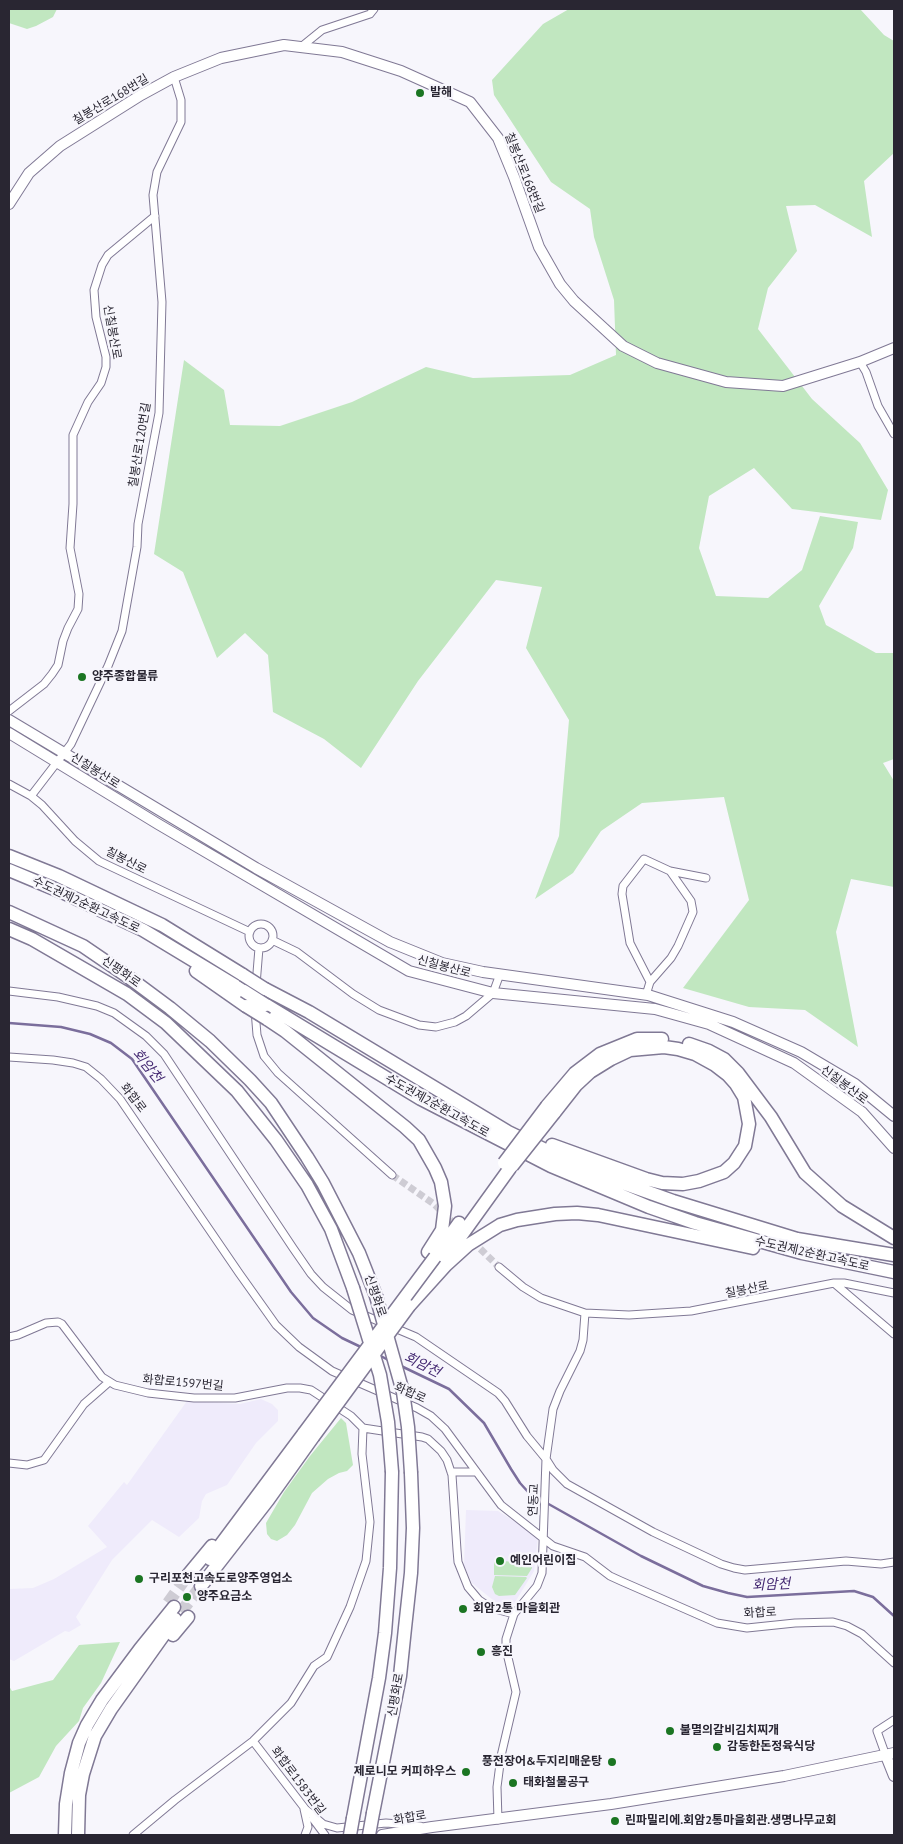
<!DOCTYPE html>
<html>
<head>
<meta charset="utf-8">
<style>
  body { margin:0 }
  #map { position:relative; width:903px; height:1844px; overflow:hidden; background:#f7f6fc; font-family:"PT Sans",sans-serif }
  canvas { display:block }
  .frame { position:absolute; inset:0; border:10px solid #292632; pointer-events:none }
</style>
</head>
<body>
<div id="map">
<canvas width="903" height="1844"></canvas>
<div class="frame"></div>
</div>
<script>
const c = document.querySelector('canvas').getContext('2d');
c.lineJoin = 'round';
function fill(path, color) { c.fillStyle = color; c.fill(path, 'evenodd'); }
const poly = rows => new Path2D(rows.map(r => 'M' + r).join(''));
function trace(path, color, width, dash) { c.strokeStyle = color; c.lineWidth = width; c.lineCap = dash ? 'butt' : 'round'; c.setLineDash(dash || []); c.stroke(path); }
function label(font, color, halo, rows, align = 'center') {
  c.font = font + ' "PT Sans","Noto Sans KR",sans-serif'; c.lineWidth = 4.5; c.setLineDash([]); c.textBaseline = 'middle'; c.strokeStyle = halo; c.fillStyle = color; for (const [text, x, y, turn = 0] of rows) {
    c.save(); c.translate(x, y); c.rotate((+turn || 0) * Math.PI / 180); c.textAlign = isNaN(turn) ? turn : align; if (halo) c.strokeText(text, 0, 0); c.fillText(text, 0, 0); c.restore();
  }
}
fill(poly([
  [261,1399,272,1404,278,1410,278,1421,256,1443,227,1485,206,1494,202,1501,199,1518,179,1537,152,1520,112,1560,76,1617,81,1625,69,1632,65,1631,14,1661,9,1659,9,1589,33,1588,54,1579,107,1547,88,1526,124,1482,127,1485,187,1401,240,1404],
  [466,1510,498,1511,535,1534,538,1538,534,1571,514,1604,499,1605,472,1583,464,1565]
]), '#efebfb');
fill(poly([
  [9,9,57,9,53,17,36,26,27,29,9,23],
  [569,9,860,9,884,35,894,41,894,153,864,181,872,237,815,205,786,206,797,251,768,288,758,329,812,399,860,443,888,490,881,520,792,509,754,468,709,496,699,548,716,596,768,598,802,570,820,516,858,522,853,548,819,606,826,625,876,653,894,653,894,759,883,763,894,781,894,887,851,879,836,932,858,1047,805,1010,749,1007,683,988,749,900,724,797,642,803,601,831,573,873,535,899,559,836,569,720,526,648,542,587,496,580,418,681,361,768,324,739,273,712,268,655,245,633,217,658,183,572,154,554,184,360,224,390,230,425,280,426,352,402,426,367,473,378,570,375,616,355,614,300,594,237,590,209,551,182,494,95,492,80,543,24],
  [341,1418,346,1423,353,1465,347,1471,339,1473,328,1479,312,1493,295,1525,287,1535,277,1541,271,1539,267,1534,266,1523,284,1492,310,1456],
  [497,1561,528,1562,532,1565,532,1568,527,1576,494,1575,494,1562],
  [495,1576,526,1577,527,1578,515,1595,499,1596,495,1594,492,1587],
  [120,1642,101,1683,83,1708,79,1721,56,1746,39,1777,9,1793,9,1686,12,1691,53,1680,79,1645]
]), '#c1e7c0');
trace(poly([
  [9,1023,61,1027,90,1034,111,1043,132,1059,291,1292,313,1318,342,1338,363,1348],
  [379,1355,390,1361],
  [399,1365,449,1389,484,1423,511,1469,520,1483,529,1493,641,1556,703,1586,728,1593,747,1597,854,1591,873,1597,894,1616]
]), '#7b6e9c', 2.5);
trace(poly([
  [392,1175,434,1204,499,1267]
]), '#ceccd4', 7, [7, 3.5]);
trace(poly([
  [168,1603,188,1575],
  [181,1612,201,1586]
]), '#ceccd4', 12, [12, 6]);
const street = poly([
  [301,47,322,30,370,14,374,9],
  [860,362,866,372,878,406,894,434],
  [9,711,44,684,52,674,58,665,63,641,68,628,78,609,79,594,70,548,73,504,73,435,88,402,101,383,106,367,106,357,96,317,94,290,102,265,108,255,155,216],
  [9,784,31,796,42,805,75,841,99,861,250,932],
  [31,796,71,744,108,666,122,631,137,547,138,524,159,413,162,302,153,195,157,172,181,122,181,100,174,77],
  '249 936a12 12 0 1 1 24 0a12 12 0 1 1-24 0Z',
  [272,940,297,952,353,994,379,1010,419,1025,436,1027,455,1022,466,1016,493,993,500,974],
  [650,982,630,943,622,894,623,886,644,859,670,871,706,878],
  [256,985,259,948],
  [9,991,58,997,97,1006,114,1013,146,1036,164,1054,293,1248,311,1274,323,1287,352,1310,416,1337,498,1393,505,1401,527,1436,546,1459,553,1470,567,1484,653,1532,721,1564,734,1568,745,1570,846,1561,881,1564,894,1562],
  [646,995,650,982,671,958,678,946,693,912,691,901,670,871],
  [255,1010,257,1035,264,1056,278,1073,392,1175],
  [9,1057,53,1060,73,1063,86,1067,101,1079,120,1099,239,1273,276,1325,299,1347,332,1371,417,1408,431,1416,445,1429,501,1505,553,1546,585,1557,610,1576,621,1581,717,1623,747,1628,795,1623,833,1622,847,1626,862,1634,894,1663],
  [499,1267,523,1287,541,1298,585,1313],
  [834,1283,844,1283,894,1293],
  [9,1337,18,1335,46,1323,58,1322,62,1324,102,1377,115,1385,148,1393,194,1398,235,1398,287,1388,300,1388,311,1390,351,1416,363,1428],
  [363,1428,422,1437,428,1439,441,1451,447,1460,452,1475,457,1550,458,1562,468,1587,479,1600,491,1608,514,1614],
  [9,1463,27,1465,44,1460,84,1404,109,1382],
  [451,1472,476,1472],
  [253,1741,306,1810],
  [886,1756,877,1731,894,1720],
  [304,1808,323,1824,337,1828,386,1823,420,1826],
  [304,1809,308,1827,305,1835],
  [313,1819,325,1835],
  [498,1820,497,1787,501,1756,516,1692,506,1649,506,1639,514,1614,537,1586,542,1573,546,1459,553,1409,560,1391,580,1351,583,1340,585,1313,629,1315,691,1311,834,1283,894,1334],
  [133,1835,175,1800,253,1741,291,1703,314,1666,327,1657,350,1607,366,1561,370,1522,362,1454,363,1428]
]);
const secondary = poly([
  [9,204,29,173,60,146,141,95,174,77,221,58,284,45,342,52,401,71,470,102,498,138,514,177,539,247,560,284,574,301,623,346,657,363,726,382,783,386,860,362,894,348],
  [9,720,256,868,390,942,442,963,483,972,648,995,733,1022,801,1052,855,1084,894,1116],
  [9,733,158,824,409,971,493,993,655,1009,709,1024,794,1063,862,1112,894,1148],
  [886,1756,894,1776],
  [382,1835,432,1827,611,1804,784,1776,894,1753]
]);
const highway = poly([
  [9,856,59,876,162,925,243,975],
  [9,870,64,893,143,930,244,991],
  [9,912,83,946,127,976,170,1008,210,1041,250,1080,271,1103,307,1157,323,1183,359,1253,376,1296],
  [9,929,32,939,127,994,166,1023,237,1091,276,1140,307,1185,331,1229,353,1288],
  [196,971,246,1006],
  [265,989,309,1012,508,1132,589,1171,673,1201,797,1239,894,1255],
  [266,1005,421,1099,551,1166,649,1207,695,1223,802,1253,894,1272],
  [267,1019,285,1031,405,1127,419,1140,435,1168,441,1182,445,1206,442,1230,428,1252],
  [689,1044,709,1051,724,1059,738,1073,771,1117,805,1173,842,1206,894,1238],
  [547,1106,575,1073,600,1054,637,1039,662,1039],
  [552,1145,646,1179,662,1183,683,1184,699,1181,724,1172,734,1163,745,1146,749,1124,744,1097,736,1084,728,1075,715,1065,695,1054,678,1049,664,1047,630,1050,611,1059,590,1072,576,1085,554,1113],
  [435,1257,459,1223],
  [443,1261,510,1168],
  [409,1306,446,1265,468,1245,500,1225,517,1220,555,1214,577,1213,598,1215,753,1248],
  [210,1559,304,1433],
  [188,1575,212,1546],
  [201,1586,268,1500,313,1437],
  [173,1635,188,1617],
  [373,1813,400,1676,405,1628,411,1573,413,1528,411,1473],
  [353,1818,379,1678,385,1633,390,1568,392,1472],
  [65,1835,66,1804,71,1773,79,1743,87,1725,102,1700,140,1649,174,1607],
  [78,1835,79,1795,83,1774,95,1736,111,1709,175,1619]
]);
trace(street, '#807995', 9);
trace(secondary, '#807995', 12);
trace(highway, '#807995', 15);
trace(street, '#fff', 7);
trace(secondary, '#fff', 10);
trace(highway, '#fff', 12);
const highwayBridge = poly([
  [243,975,265,989],
  [244,991,266,1005],
  [246,1006,267,1019],
  [504,1163,547,1106],
  [512,1166,554,1113],
  [353,1288,380,1375,388,1422,392,1472],
  [376,1296,403,1392,408,1427,411,1473],
  [304,1433,435,1257],
  [313,1437,409,1306],
  [350,1835,353,1818],
  [369,1835,373,1813]
]);
trace(highwayBridge, '#807995', 15, []);
trace(highwayBridge, '#fff', 12);
for (const [x, y, r, color] of [
  [420,93,5,"#1b7522"],
  [82,677,5,"#1b7522"],
  [500,1561,5,"#1b7522"],
  [139,1579,5,"#1b7522"],
  [187,1597,5,"#1b7522"],
  [463,1609,5,"#1b7522"],
  [481,1652,5,"#1b7522"],
  [670,1731,5,"#1b7522"],
  [717,1747,5,"#1b7522"],
  [612,1762,5,"#1b7522"],
  [466,1772,5,"#1b7522"],
  [513,1783,5,"#1b7522"],
  [615,1821,5,"#1b7522"]
]) { const dot = new Path2D(); dot.arc(x, y, r, 0, 2 * Math.PI); c.fillStyle = color; c.fill(dot); trace(dot, '#f7f6fc', 2); }
label('bold 12px', '#292632', '#f7f6fc', [
  ["발해",430,93],
  ["양주종합물류",92,677],
  ["예인어린이집",510,1561],
  ["구리포천고속도로양주영업소",149,1579],
  ["양주요금소",197,1597],
  ["회암2통 마을회관",473,1609],
  ["흥진",491,1652],
  ["불멸의갈비김치찌개",680,1731],
  ["감동한돈정육식당",727,1747],
  ["풍전장어&두지리매운탕",602,1762,"right"],
  ["제로니모 커피하우스",456,1772,"right"],
  ["태화철물공구",523,1783],
  ["린파밀리에.회암2통마을회관.생명나무교회",625,1821]
], 'left');
label('12px', '#292632', '#f7f6fc', [
  ["칠봉산로168번길",111,100,-31],
  ["칠봉산로168번길",524,173,68],
  ["신칠봉산로",112,332,80],
  ["칠봉산로120번길",140,445,-81],
  ["신칠봉산로",95,771,32],
  ["칠봉산로",126,861,27],
  ["수도권제2순환고속도로",86,905,25],
  ["신칠봉산로",444,967,15],
  ["신평화로",121,972,35],
  ["신칠봉산로",844,1085,37],
  ["화합로",133,1098,52],
  ["수도권제2순환고속도로",437,1106,29],
  ["수도권제2순환고속도로",812,1254,13],
  ["칠봉산로",747,1290,-11],
  ["신평화로",375,1296,71],
  ["화합로1597번길",183,1383,5],
  ["화합로",410,1393,24],
  ["연동교",534,1500,-87],
  ["화합로",760,1613,-3],
  ["신평화로",396,1695,-80],
  ["화합로1583번길",298,1781,53],
  ["화합로",410,1818,-10]
]);
label('italic 14px', '#442972', '#f7f6fc', [
  ["회암천",147,1066,51],
  ["회암천",422,1365,26],
  ["회암천",771,1585,-3]
]);
</script>
</body>
</html>
